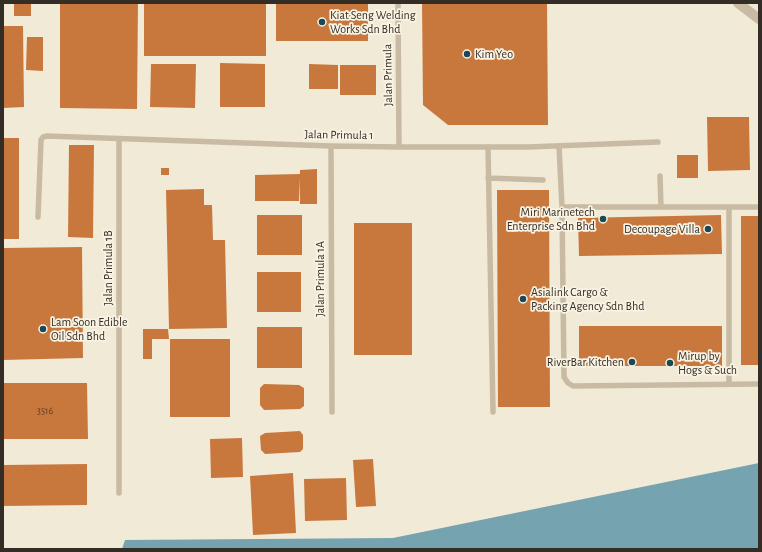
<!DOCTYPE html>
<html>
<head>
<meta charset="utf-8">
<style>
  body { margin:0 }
  #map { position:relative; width:762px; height:552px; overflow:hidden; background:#f1ead7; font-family:"Alegreya Sans",sans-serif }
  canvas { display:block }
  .frame { position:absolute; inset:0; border:4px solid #342d25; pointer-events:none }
</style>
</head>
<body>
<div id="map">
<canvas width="762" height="552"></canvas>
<div class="frame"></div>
</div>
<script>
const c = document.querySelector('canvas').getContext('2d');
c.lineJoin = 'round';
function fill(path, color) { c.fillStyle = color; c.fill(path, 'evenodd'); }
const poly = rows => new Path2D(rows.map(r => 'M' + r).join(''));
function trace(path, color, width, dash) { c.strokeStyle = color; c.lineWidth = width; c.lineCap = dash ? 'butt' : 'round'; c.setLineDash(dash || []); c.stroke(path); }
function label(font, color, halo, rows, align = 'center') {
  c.font = font + ' "Alegreya Sans",sans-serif'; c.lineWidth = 3.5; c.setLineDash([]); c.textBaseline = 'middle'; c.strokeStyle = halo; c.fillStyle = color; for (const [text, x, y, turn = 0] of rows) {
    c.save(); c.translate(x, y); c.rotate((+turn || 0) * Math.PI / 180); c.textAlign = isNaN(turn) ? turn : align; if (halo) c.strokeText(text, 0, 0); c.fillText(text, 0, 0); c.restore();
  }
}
fill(poly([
  [759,463,759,549,122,549,125,540,393,538]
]), '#75a3af');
fill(poly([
  [14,3,31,3,31,16,14,16],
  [60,3,138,3,137,109,60,108],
  [144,3,266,3,266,56,144,56],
  [276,3,368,3,368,41,276,41],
  [422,3,547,3,548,125,448,125,423,105],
  [3,26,23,26,24,107,3,108],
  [27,37,43,37,43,71,26,70],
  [220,63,265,64,265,107,220,107],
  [151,64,196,64,195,108,150,107],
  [309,64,338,65,338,89,309,89],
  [340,65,376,65,376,95,340,95],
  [707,117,749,117,750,170,708,171],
  [3,138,19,138,19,239,3,239],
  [69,145,94,145,93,238,68,237],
  [677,155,698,155,698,178,677,178],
  [161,168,169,168,169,175,161,175],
  [317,169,317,204,300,204,300,178,299,201,255,201,255,175,300,174,300,170],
  [204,189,204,205,212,205,213,240,225,240,227,328,169,329,166,190],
  [497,190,549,190,550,407,498,407],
  [257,215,302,215,302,255,257,255],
  [721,215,722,254,579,256,578,218],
  [741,216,759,216,759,365,741,365],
  [354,223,412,223,412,355,354,355],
  [82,247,83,358,3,360,3,248],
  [257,272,301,272,301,312,257,312],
  [579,326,722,326,722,366,579,366],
  [257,327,302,327,302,368,257,368],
  [143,329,168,329,169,339,152,339,152,359,143,359],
  [170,339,230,339,230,417,170,417],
  [3,383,87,383,88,439,3,439],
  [264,384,299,385,304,388,304,406,300,409,264,410,260,405,260,388],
  [300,431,303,435,303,449,300,452,265,454,261,450,260,436,265,433],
  [242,438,243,477,211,478,210,439],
  [373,459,376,506,356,507,353,460],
  [87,464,87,505,3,506,3,465],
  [293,473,296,533,253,535,250,476],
  [346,478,347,520,305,521,304,479]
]), '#c9783d');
trace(poly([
  [398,3,399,147],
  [119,139,119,493],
  [331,146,332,412],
  [559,146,562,207,564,377,568,383,573,386,759,384],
  [488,147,493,412],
  [660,176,661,207],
  [488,178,543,180],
  [562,207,759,207],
  [729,207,729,384],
  [38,217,41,140,43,137,47,136,331,146,399,147,528,147,658,142]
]), '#c9bba3', 5.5);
trace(poly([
  [738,3,759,19]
]), '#c9bba3', 10);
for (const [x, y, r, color] of [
  [322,22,4,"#1a4856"],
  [467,54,4,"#1a4856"],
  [603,219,4,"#1a4856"],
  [708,229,4,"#1a4856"],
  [523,299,4,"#1a4856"],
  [43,329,4,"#1a4856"],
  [632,362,4,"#1a4856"],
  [670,363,4,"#1a4856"]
]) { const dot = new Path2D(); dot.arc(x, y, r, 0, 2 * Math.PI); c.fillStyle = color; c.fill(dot); trace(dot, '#f9f3e3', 1.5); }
label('10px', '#59402b', null, [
  ["3516",45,411]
]);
label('12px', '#342d25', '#f9f3e3', [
  ["Kiat Seng Welding",330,15],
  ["Works Sdn Bhd",330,29],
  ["Kim Yeo",475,54],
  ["Miri Marinetech",595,212,"right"],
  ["Enterprise Sdn Bhd",595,226,"right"],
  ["Decoupage Villa",700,229,"right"],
  ["Asialink Cargo &",531,292],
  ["Packing Agency Sdn Bhd",531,306],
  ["Lam Soon Edible",51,322],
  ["Oil Sdn Bhd",51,336],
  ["Mirup by",678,356],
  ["Hogs & Such",678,370],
  ["RiverBar Kitchen",624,362,"right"]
], 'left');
label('12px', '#342d25', '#f9f3e3', [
  ["Jalan Primula",388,75,-91],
  ["Jalan Primula 1",339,135,1],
  ["Jalan Primula 1B",108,268,-90],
  ["Jalan Primula 1A",320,279,-90]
]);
</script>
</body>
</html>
